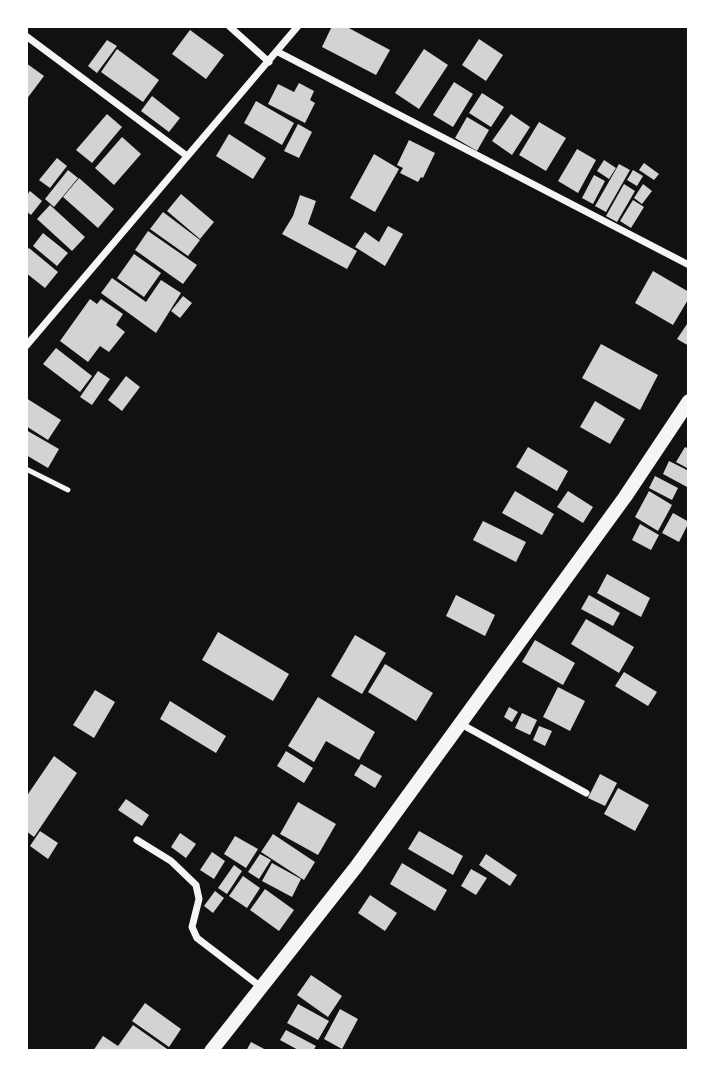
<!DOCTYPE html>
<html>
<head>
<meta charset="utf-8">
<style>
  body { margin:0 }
  #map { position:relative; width:715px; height:1077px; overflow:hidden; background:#111; font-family:"Nunito Sans",sans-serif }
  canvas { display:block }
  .frame { position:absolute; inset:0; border:28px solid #fff; pointer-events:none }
</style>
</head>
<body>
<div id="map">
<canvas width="715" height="1077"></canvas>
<div class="frame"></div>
</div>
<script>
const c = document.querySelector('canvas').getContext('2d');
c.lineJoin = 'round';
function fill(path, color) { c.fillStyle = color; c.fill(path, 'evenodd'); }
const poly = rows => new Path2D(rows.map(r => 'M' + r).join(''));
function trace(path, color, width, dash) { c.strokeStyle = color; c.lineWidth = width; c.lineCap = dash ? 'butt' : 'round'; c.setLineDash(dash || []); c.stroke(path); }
fill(poly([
  [332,26,345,26,390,50,376,75,322,47],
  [190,30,224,55,206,79,172,54],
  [479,39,503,55,486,81,462,65],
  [107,40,117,46,97,73,88,66],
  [117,49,159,80,143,102,101,72],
  [424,49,448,65,419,109,395,93],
  [26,63,44,76,26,100],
  [454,82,473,94,453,127,433,115],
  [299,83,314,91,310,100,315,103,305,123,268,104,278,84,294,92],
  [482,93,504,107,491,127,469,113],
  [152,96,180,118,169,132,141,111],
  [256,101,294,123,282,145,244,123],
  [107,114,122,127,92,163,76,150],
  [511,114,530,127,512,155,492,141],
  [467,117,489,130,477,151,455,138],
  [539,122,566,138,546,171,519,155],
  [298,124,312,132,299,158,284,151],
  [229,134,266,158,253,179,216,156],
  [122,137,141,154,114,185,95,168],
  [409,140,435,153,423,178,421,177,418,182,400,173,403,168,397,165],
  [577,149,596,160,578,193,558,181],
  [374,154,399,169,375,212,350,198],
  [57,158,67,166,50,188,39,180],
  [604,160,616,168,609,179,597,171],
  [644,163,659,174,654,180,639,170],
  [619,164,630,170,606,212,595,206],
  [68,170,78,178,54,207,45,199],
  [633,170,643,176,637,186,627,180],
  [594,175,605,181,593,204,582,198],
  [79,178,114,209,98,228,63,197],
  [624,184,635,191,617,222,606,216],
  [643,184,652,191,642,204,634,198],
  [30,191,42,201,31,215,26,211,26,196],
  [181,194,214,222,200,239,167,211],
  [300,195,316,201,308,224,357,251,347,269,282,234,293,216],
  [633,200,644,207,631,228,620,221],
  [50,205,85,237,72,251,37,219],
  [163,212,200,240,188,256,150,229],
  [388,226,403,234,385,266,355,247,365,232,379,242],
  [148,231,197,265,183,284,135,250],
  [43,233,68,253,57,266,33,246],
  [29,248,58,272,45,288,26,273,26,251],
  [134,254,161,273,144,297,117,278],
  [653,271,689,292,689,298,673,325,635,303],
  [112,278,146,302,161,280,181,293,156,333,101,293],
  [183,296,192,303,180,318,171,311],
  [90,299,97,304,101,299,123,314,116,325,125,332,109,352,100,346,88,362,60,341],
  [687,324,689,325,689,346,677,339],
  [601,344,658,375,640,410,582,378],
  [56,348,92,376,80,392,43,364],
  [98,371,110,379,92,405,80,397],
  [126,376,140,387,122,411,108,400],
  [26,398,61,420,48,440,26,426],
  [595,401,625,419,610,444,580,427],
  [26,430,59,449,48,468,26,455],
  [528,447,568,471,557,491,516,467],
  [685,447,689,449,689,469,676,462],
  [669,461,689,471,687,487,663,474],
  [655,476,678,488,672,500,649,488],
  [515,491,554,514,542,535,502,513],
  [568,491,593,507,583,523,557,507],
  [649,491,672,505,658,531,635,517],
  [673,513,689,522,679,542,662,533],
  [483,521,526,542,516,562,473,540],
  [640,524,659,535,651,550,632,540],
  [607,574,650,598,641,617,597,593],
  [456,595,495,615,485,636,446,616],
  [589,595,620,613,613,626,581,609],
  [586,619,634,647,619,673,571,644],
  [218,632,289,674,273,701,202,660],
  [355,635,386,653,362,694,331,676],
  [535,640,575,663,563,685,522,662],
  [385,664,433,693,416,721,368,692],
  [624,672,657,692,648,706,615,686],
  [558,687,585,701,570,731,543,717],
  [95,690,115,702,94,738,73,725],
  [318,697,375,732,359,760,326,741,314,762,288,746],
  [170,701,226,736,216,753,160,719],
  [509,707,518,712,512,722,504,717],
  [522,713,537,720,530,735,515,728],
  [539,726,552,731,545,746,533,740],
  [286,751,313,768,304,783,277,766],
  [54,756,77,773,34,837,26,831,26,797],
  [361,764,382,776,375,788,354,775],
  [600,774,617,783,605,806,588,798],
  [618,788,649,805,635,831,604,814],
  [126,799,149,815,142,826,118,810],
  [298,802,336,824,318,855,280,834],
  [40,831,58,843,48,859,30,846],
  [419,831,463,856,453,875,408,849],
  [180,833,196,844,186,858,171,847],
  [273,834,315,862,304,880,261,852],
  [235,836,258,849,246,868,224,854],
  [212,852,225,861,214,879,200,870],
  [260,854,271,860,259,879,248,872],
  [486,854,517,875,510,886,479,865],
  [272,863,301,879,292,897,262,881],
  [402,863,447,890,435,911,390,884],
  [234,865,242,871,227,894,218,888],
  [471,869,487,878,476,895,461,886],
  [243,876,260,888,247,908,229,896],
  [265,889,294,910,279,931,250,910],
  [215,891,224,898,213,913,204,906],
  [370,895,397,913,385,931,358,913],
  [311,975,342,996,328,1017,297,995],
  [145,1003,181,1029,169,1047,132,1021],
  [298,1004,329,1021,318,1040,287,1023],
  [340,1009,358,1019,342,1049,324,1039],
  [133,1025,170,1051,93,1051,103,1036,118,1046],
  [286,1030,316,1046,313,1051,300,1051,280,1040],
  [251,1042,268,1051,246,1051]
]), '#d3d3d3');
trace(poly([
  [26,469,68,490]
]), '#f5f5f5', 5);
trace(poly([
  [229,26,269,62],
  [26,36,187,156],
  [278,52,689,265],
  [26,346,298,26],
  [461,724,586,793],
  [137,840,171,861,196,885,199,899,192,927,197,938,261,987]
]), '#f5f5f5', 7);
trace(poly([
  [211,1051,356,867,625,497,689,401]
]), '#f5f5f5', 14);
</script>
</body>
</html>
